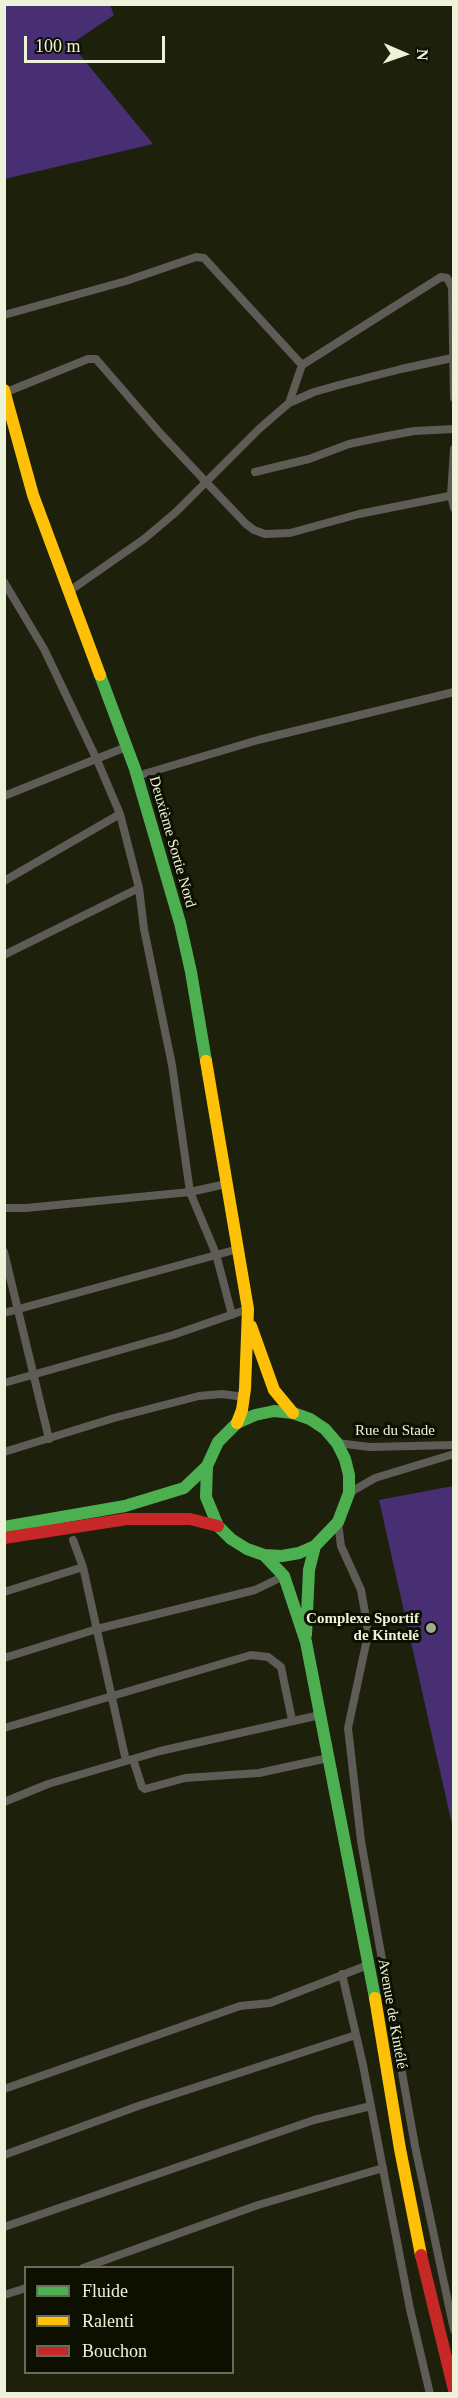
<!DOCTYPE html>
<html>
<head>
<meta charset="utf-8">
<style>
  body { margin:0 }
  #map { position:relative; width:458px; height:2398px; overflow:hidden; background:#1d200b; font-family:"Times New Roman",serif }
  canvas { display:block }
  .frame { position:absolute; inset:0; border:6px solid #edf3d8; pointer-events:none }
  .legend { position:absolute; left:24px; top:2266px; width:210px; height:108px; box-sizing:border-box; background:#0d1001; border:2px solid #676b57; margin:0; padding:8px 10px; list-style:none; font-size:18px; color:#edf3d8 }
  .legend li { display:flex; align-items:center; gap:12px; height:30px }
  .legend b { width:30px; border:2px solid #676b57 }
  .north { position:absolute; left:374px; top:24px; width:60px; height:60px; -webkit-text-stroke:4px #0d1001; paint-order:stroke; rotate:92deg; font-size:16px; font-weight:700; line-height:24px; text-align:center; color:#edf3d8 }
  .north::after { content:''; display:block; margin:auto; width:21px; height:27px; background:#edf3d8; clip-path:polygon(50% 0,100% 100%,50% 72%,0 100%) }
  .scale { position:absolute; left:24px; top:36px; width:141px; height:27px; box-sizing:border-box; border:3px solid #edf3d8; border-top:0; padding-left:8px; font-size:18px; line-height:21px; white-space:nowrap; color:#edf3d8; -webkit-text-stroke:4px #0d1001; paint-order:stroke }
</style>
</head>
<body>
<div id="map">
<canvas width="458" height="2398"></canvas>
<div class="frame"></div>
<ul class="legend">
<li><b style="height:8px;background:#4caf50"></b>Fluide</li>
<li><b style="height:8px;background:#ffc107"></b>Ralenti</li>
<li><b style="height:8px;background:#c62828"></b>Bouchon</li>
</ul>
<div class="north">N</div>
<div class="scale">100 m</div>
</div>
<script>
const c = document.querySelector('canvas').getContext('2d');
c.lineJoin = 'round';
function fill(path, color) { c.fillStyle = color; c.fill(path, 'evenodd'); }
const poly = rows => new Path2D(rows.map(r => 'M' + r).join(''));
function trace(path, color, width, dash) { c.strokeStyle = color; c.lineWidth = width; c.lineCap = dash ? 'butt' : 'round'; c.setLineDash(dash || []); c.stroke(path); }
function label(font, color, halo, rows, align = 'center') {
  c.font = font + ' "Times New Roman",serif'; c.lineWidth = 6; c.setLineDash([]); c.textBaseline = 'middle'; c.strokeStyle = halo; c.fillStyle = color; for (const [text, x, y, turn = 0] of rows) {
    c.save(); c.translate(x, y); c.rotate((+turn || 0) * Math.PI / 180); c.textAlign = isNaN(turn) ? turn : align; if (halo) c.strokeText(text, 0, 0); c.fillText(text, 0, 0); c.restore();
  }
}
fill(poly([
  [4,5,110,5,114,15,71,44,153,144,5,179],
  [453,1486,454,1486,453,1829,379,1500]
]), '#482e72');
trace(poly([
  [4,315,126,281,196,257,204,258,302,365,289,403],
  [302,365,441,277,447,278,452,287,454,398],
  [4,393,88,359,96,359,160,433,206,482,246,524,254,530,265,534,290,533,359,514,454,495],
  [454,449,451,495,454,508],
  [255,472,309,459,349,444,382,437,414,431,454,429],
  [4,582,44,649,97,760,120,814,139,888,144,929,172,1065,190,1192,216,1254,232,1315],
  [68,592,144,539,176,512,259,429,289,403,314,392,339,385,401,369,452,358],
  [137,776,258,740,454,692],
  [4,796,126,747],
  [4,881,120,814],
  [4,955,139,888],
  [4,1208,26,1208,190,1192,226,1184],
  [4,1252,49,1439],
  [4,1313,238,1249],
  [4,1383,173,1335,248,1309],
  [337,1443,370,1447,454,1445],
  [4,1452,114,1418,199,1396,222,1394,244,1397],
  [349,1493,375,1478,454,1454],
  [338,1523,341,1546,361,1590,367,1624,367,1639,348,1728,361,1841,415,2146,454,2330],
  [73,1540,83,1567,126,1761],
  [4,1592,83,1567],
  [4,1658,97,1629,255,1590,284,1576],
  [4,1728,251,1655,268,1657,281,1667,292,1720],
  [133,1759,142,1787,145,1789,185,1778,259,1773,328,1758],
  [4,1802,48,1784,160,1751,320,1715],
  [342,1974,363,2065,410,2309,430,2394],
  [4,2089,240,2006,270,2003,368,1965],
  [4,2155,141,2105,356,2035],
  [4,2227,314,2120,371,2106],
  [83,2268,258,2205,383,2168],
  [4,2295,26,2288]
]), '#5f5b56', 8);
trace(poly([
  [100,675,135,769,180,923,191,972,206,1061],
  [4,1527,125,1506,184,1488,207,1466,218,1442,237,1423,255,1415,274,1411,293,1413,310,1419,325,1429,337,1443,345,1459,349,1475,349,1493,338,1522,315,1546,299,1553,282,1556,264,1555,247,1549,231,1539,218,1526,206,1497,207,1466],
  [264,1555,284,1576,306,1642,375,1998],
  [306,1635,309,1570,315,1546]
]), '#4caf50', 12);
trace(poly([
  [4,390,33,495,100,675],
  [206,1061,248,1309,245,1389,242,1410,237,1423],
  [251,1326,274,1390,293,1413],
  [375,1998,400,2149,421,2255]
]), '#ffc107', 12);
trace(poly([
  [4,1538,127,1519,190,1519,218,1526],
  [421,2255,454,2390]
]), '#c62828', 12);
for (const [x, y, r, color] of [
  [431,1628,6,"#a4a990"]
]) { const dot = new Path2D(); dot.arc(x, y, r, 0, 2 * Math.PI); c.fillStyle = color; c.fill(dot); trace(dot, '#0d1001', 2); }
label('15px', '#edf3d8', '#0d1001', [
  ["Deuxième Sortie Nord",172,842,74],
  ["Rue du Stade",395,1431],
  ["Avenue de Kintélé",392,2014,80]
]);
label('bold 15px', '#edf3d8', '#0d1001', [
  ["Complexe Sportif",419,1619],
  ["de Kintelé",419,1636]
], 'right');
</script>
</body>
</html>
